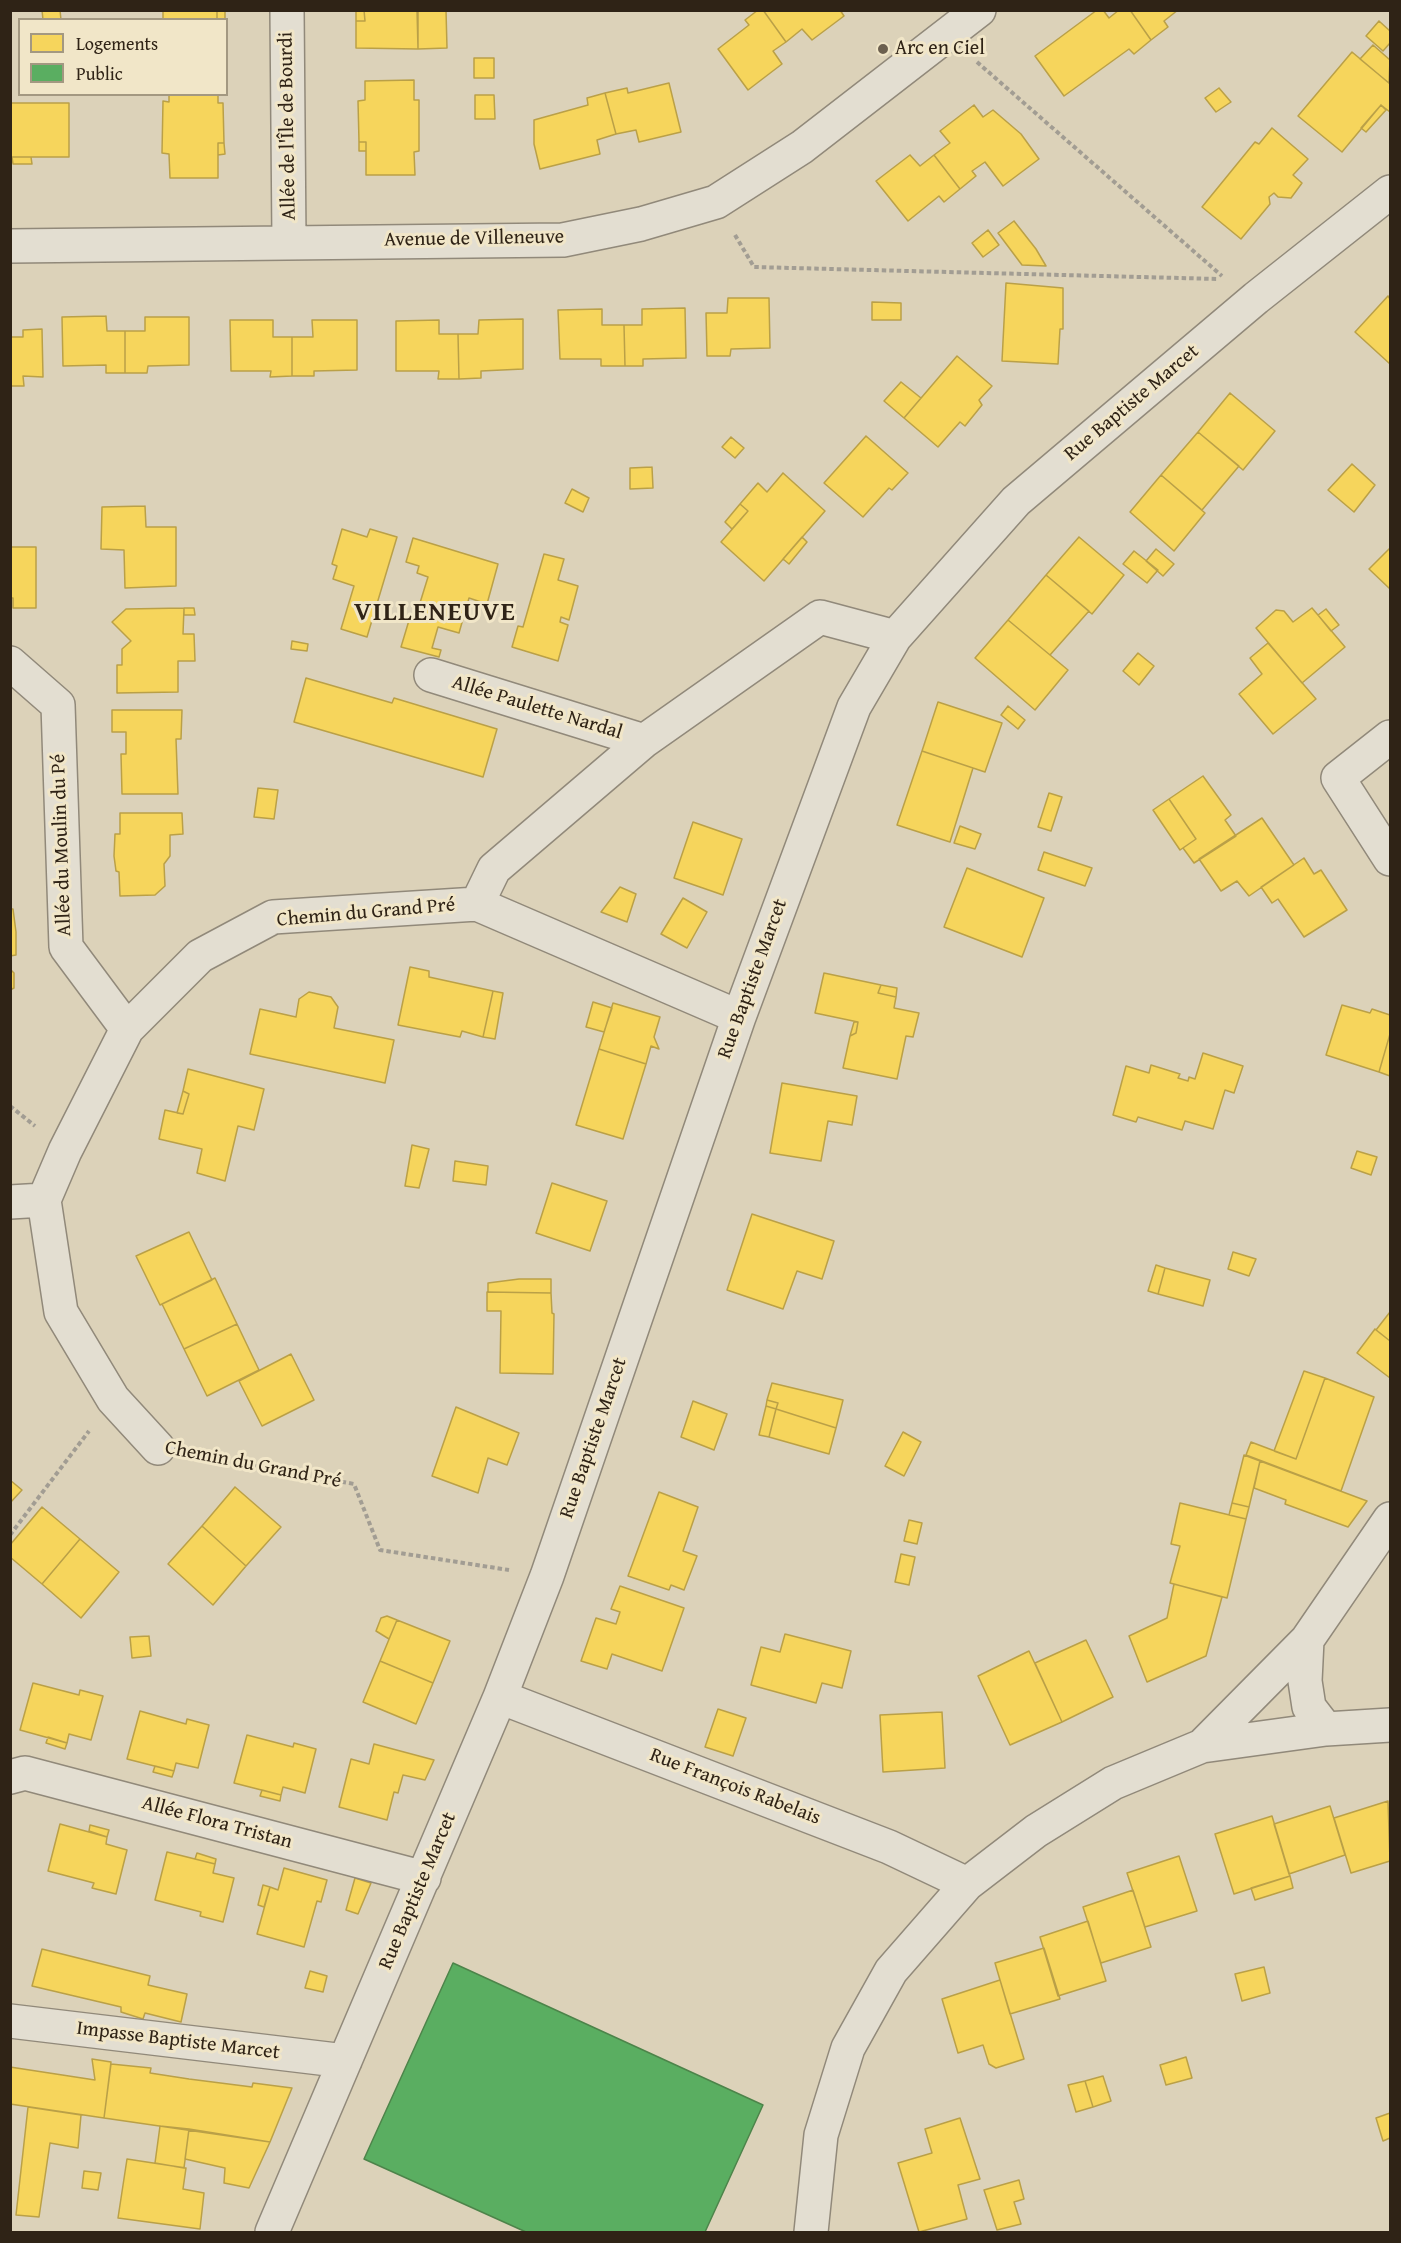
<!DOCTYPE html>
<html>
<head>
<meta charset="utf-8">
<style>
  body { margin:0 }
  #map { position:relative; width:1401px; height:2243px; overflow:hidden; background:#dcd2b9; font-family:"Gentium Book Plus",serif }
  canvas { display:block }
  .frame { position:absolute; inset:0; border:12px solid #2f2316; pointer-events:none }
  .legend { position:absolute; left:18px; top:18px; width:210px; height:78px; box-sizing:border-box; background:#f1e6c8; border:2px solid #a39881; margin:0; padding:8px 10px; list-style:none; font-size:18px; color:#2f2316 }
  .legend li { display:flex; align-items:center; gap:12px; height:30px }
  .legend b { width:30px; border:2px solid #a39881 }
</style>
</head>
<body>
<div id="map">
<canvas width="1401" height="2243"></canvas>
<div class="frame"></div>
<ul class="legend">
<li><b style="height:16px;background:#f6d55c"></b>Logements</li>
<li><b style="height:16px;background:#5aae61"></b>Public</li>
</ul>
</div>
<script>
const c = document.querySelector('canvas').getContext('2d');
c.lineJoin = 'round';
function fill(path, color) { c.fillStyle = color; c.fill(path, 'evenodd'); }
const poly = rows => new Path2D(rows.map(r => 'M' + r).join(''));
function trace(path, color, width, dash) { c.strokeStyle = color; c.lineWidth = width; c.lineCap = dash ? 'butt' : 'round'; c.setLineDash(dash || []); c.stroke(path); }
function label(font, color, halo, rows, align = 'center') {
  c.font = font + ' "Gentium Book Plus",serif'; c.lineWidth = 6; c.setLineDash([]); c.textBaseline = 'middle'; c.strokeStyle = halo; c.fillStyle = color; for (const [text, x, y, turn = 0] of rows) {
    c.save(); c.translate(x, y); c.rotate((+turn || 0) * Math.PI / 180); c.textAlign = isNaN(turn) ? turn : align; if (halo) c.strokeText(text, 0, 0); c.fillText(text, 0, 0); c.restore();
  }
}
const homes = poly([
  [42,10,60,10,61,20,43,20,42,10],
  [163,10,217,10,217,20,163,20,163,10],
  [217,10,225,10,225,20,217,20,217,10],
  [356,10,364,10,365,21,356,21,356,10],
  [364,10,417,10,418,49,356,48,356,21,365,21,364,10],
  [418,10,446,10,447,48,418,49,418,10],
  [758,10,763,10,786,42,773,51,782,64,748,90,718,49,749,25,745,20,758,10],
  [763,10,840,10,844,16,812,40,802,29,786,42,763,10],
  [1097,10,1103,10,1109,18,1119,10,1130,10,1151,40,1134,54,1129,49,1064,96,1035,56,1097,10],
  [1130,10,1178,10,1164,21,1168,27,1151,40,1130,10],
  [1379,21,1390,31,1390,43,1383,51,1366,36,1379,21],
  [1373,45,1390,60,1389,83,1360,59,1373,45],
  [1352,52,1390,84,1390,112,1381,105,1342,152,1298,116,1352,52],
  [474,58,494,58,494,78,474,78,474,58],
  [414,80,414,100,419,100,419,151,414,152,415,175,366,175,366,142,359,142,358,101,365,100,365,81,414,80],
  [669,83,681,132,639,142,636,130,616,134,605,93,627,88,628,93,669,83],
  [1219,88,1231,102,1216,112,1205,98,1219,88],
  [605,93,616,134,597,140,600,154,540,169,534,144,534,120,588,105,587,98,605,93],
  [169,94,218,94,218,103,223,103,224,143,218,143,218,178,170,178,169,154,162,153,163,101,169,102,169,94],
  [475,95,494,95,495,119,475,119,475,95],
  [10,103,69,103,69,157,12,157,10,164,10,103],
  [974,105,983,117,993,110,1021,134,1039,159,1003,186,985,162,972,171,976,176,960,189,934,155,950,143,940,131,974,105],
  [1381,105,1386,110,1366,132,1361,128,1381,105],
  [1272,128,1308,159,1293,175,1302,183,1291,198,1278,197,1274,193,1269,197,1270,204,1241,239,1202,207,1255,142,1259,144,1272,128],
  [359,142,366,142,366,151,359,151,359,142],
  [218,143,224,143,225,154,218,155,218,143],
  [910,155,920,166,934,155,960,189,944,202,939,196,908,221,876,181,910,155],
  [12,157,31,157,32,164,13,164,12,157],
  [1014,221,1036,249,1046,266,1022,265,998,233,1014,221],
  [988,230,999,245,983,257,972,243,988,230],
  [1006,283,1063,288,1063,329,1060,329,1058,364,1002,361,1006,283],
  [1388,296,1390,299,1390,364,1355,332,1388,296],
  [728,298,769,298,770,348,731,349,730,356,707,356,706,313,727,313,728,298],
  [872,302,901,303,901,320,872,320,872,302],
  [685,308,686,358,643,359,643,366,625,366,624,325,642,325,642,309,685,308],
  [602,309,602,325,624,325,625,366,601,366,601,359,560,359,558,310,602,309],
  [106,316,107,331,125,331,125,373,106,373,106,365,63,366,62,317,106,316],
  [145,317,189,317,189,365,148,366,147,373,125,373,125,331,145,331,145,317],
  [523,319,523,369,481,371,481,378,459,379,458,334,478,334,479,320,523,319],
  [230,320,273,320,273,337,292,337,292,376,270,377,271,371,231,371,230,320],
  [312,320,357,320,357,370,314,371,314,376,292,376,292,337,313,337,312,320],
  [439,320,439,334,458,334,459,379,438,379,439,371,396,371,396,321,439,320],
  [42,329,43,377,23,376,24,386,10,386,10,337,23,337,23,330,42,329],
  [957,356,992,386,979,400,982,405,965,426,960,422,938,447,904,418,957,356],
  [901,382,921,398,904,418,884,401,901,382],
  [1230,393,1275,431,1243,470,1198,432,1230,393],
  [1198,432,1239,466,1202,510,1161,475,1198,432],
  [866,436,908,473,892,490,889,488,863,517,824,483,866,436],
  [731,437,744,448,735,458,722,447,731,437],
  [1352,464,1375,485,1354,512,1328,490,1352,464],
  [652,467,653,488,630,489,630,468,652,467],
  [783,473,825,511,764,581,721,542,748,511,740,504,758,483,767,492,783,473],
  [1161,475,1205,513,1174,551,1130,512,1161,475],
  [572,489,589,498,583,512,565,503,572,489],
  [740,504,748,511,732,529,725,522,740,504],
  [145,506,146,527,176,527,176,586,125,588,124,550,101,549,102,507,145,506],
  [342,529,367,537,370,529,397,537,367,637,341,629,354,586,333,579,337,566,332,564,342,529],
  [802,537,807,542,789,564,783,559,802,537],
  [1079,537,1124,575,1092,614,1046,575,1079,537],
  [413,538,498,564,487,604,469,598,459,633,438,627,432,648,441,650,439,657,401,647,410,617,415,619,428,577,417,573,419,566,406,562,413,538],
  [10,547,36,547,36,608,13,608,13,598,10,598,10,547],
  [1390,548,1390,589,1369,569,1390,548],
  [1156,549,1174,564,1163,576,1146,561,1156,549],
  [1134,551,1158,570,1147,583,1123,564,1134,551],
  [544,554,564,559,558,580,578,586,569,620,561,617,560,622,568,625,558,661,512,647,518,626,523,627,544,554],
  [1046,575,1089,611,1050,655,1008,620,1046,575],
  [184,608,183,634,194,634,195,661,178,661,178,692,117,693,117,665,122,665,122,649,131,641,112,622,126,609,184,608],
  [184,608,194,608,195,615,184,615,184,608],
  [1312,608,1345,647,1302,683,1256,628,1276,610,1284,611,1293,622,1312,608],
  [1326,609,1339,625,1331,631,1318,615,1326,609],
  [1008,620,1068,670,1035,710,975,658,1008,620],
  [292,641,308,644,307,651,291,649,292,641],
  [1268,643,1316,699,1273,734,1239,694,1262,674,1250,658,1268,643],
  [1138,653,1154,666,1139,685,1123,671,1138,653],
  [306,678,392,703,394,698,497,729,483,777,294,722,306,678],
  [938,702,1002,723,985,772,922,751,938,702],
  [1008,706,1025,720,1018,729,1001,715,1008,706],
  [112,710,182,710,181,739,176,739,178,794,122,794,121,754,126,754,126,732,112,732,112,710],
  [922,751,973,768,950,842,897,825,922,751],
  [1203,776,1231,815,1225,820,1236,836,1194,863,1183,848,1196,839,1169,799,1203,776],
  [258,788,278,790,274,819,254,817,258,788],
  [1049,793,1062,797,1051,831,1038,827,1049,793],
  [1169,799,1196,839,1180,850,1153,810,1169,799],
  [120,813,182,813,183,834,170,835,170,856,164,864,165,886,155,895,120,896,119,872,116,871,114,856,115,834,120,834,120,813],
  [1262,818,1294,865,1249,896,1237,881,1221,891,1199,859,1262,818],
  [693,822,742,839,723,895,674,878,693,822],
  [960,826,981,834,975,849,954,843,960,826],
  [1044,852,1092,868,1085,886,1038,870,1044,852],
  [1304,858,1314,874,1321,870,1347,910,1304,937,1278,899,1272,903,1261,887,1304,858],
  [967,868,1044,898,1022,957,944,927,967,868],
  [620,887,636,894,627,922,601,912,620,887],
  [683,898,707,912,687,948,661,934,683,898],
  [10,909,13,909,16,932,16,955,10,956,10,909],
  [410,967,429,971,429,977,493,991,483,1037,462,1031,460,1037,398,1025,410,967],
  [10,969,14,973,14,988,10,990,10,969],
  [824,973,881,985,878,993,896,997,894,1008,919,1013,913,1037,906,1036,897,1079,843,1068,850,1036,856,1033,858,1022,815,1013,824,973],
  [881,985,897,988,896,997,878,993,881,985],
  [493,991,503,993,495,1039,483,1037,493,991],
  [309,992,331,997,338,1007,334,1028,394,1040,385,1083,250,1054,260,1009,296,1017,299,999,309,992],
  [593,1002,612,1008,604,1032,586,1027,593,1002],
  [613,1003,660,1017,654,1037,659,1049,651,1046,646,1064,599,1049,613,1003],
  [1342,1005,1370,1013,1372,1009,1390,1015,1390,1034,1379,1072,1326,1055,1342,1005],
  [854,1022,858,1022,856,1033,850,1036,854,1022],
  [1390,1034,1390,1076,1379,1072,1390,1034],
  [599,1049,646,1064,623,1139,576,1125,599,1049],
  [1203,1053,1243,1066,1234,1093,1225,1090,1213,1129,1185,1121,1182,1130,1138,1117,1136,1122,1113,1115,1126,1066,1149,1073,1151,1065,1180,1074,1178,1078,1188,1081,1189,1077,1195,1079,1203,1053],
  [188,1069,264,1089,254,1130,238,1126,225,1181,197,1173,202,1149,159,1139,165,1110,183,1114,189,1094,183,1091,188,1069],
  [782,1083,857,1096,852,1125,828,1121,821,1161,770,1153,782,1083],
  [183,1091,189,1094,183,1114,177,1113,183,1091],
  [412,1145,429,1149,419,1188,405,1186,412,1145],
  [1357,1151,1377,1157,1371,1175,1351,1168,1357,1151],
  [455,1161,488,1166,486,1185,453,1181,455,1161],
  [552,1183,607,1201,590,1251,536,1233,552,1183],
  [752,1214,834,1241,822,1279,797,1271,783,1309,727,1290,752,1214],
  [189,1232,212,1280,160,1305,136,1256,189,1232],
  [1233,1252,1256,1259,1249,1276,1228,1269,1233,1252],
  [1156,1265,1165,1268,1158,1294,1148,1291,1156,1265],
  [1165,1268,1210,1280,1203,1306,1158,1294,1165,1268],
  [215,1278,237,1324,184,1349,162,1304,215,1278],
  [519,1279,551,1279,551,1293,488,1292,488,1283,519,1279],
  [487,1292,551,1293,552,1313,554,1314,553,1374,500,1373,501,1311,487,1311,487,1292],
  [1390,1312,1390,1341,1376,1330,1390,1312],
  [237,1324,259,1370,207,1396,184,1349,237,1324],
  [1375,1329,1390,1341,1390,1378,1357,1353,1375,1329],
  [291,1354,314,1400,262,1426,239,1381,291,1354],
  [1304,1371,1325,1378,1296,1459,1274,1451,1304,1371],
  [1325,1378,1374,1397,1341,1491,1246,1455,1251,1442,1296,1459,1325,1378],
  [772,1383,843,1400,836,1428,776,1409,778,1403,767,1400,772,1383],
  [767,1400,778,1403,776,1409,766,1406,767,1400],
  [693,1401,727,1414,714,1450,681,1437,693,1401],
  [766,1406,776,1409,769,1437,759,1435,766,1406],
  [456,1407,519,1433,507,1465,488,1458,478,1493,432,1476,456,1407],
  [776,1409,836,1428,829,1454,769,1437,776,1409],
  [903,1432,921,1442,904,1476,885,1466,903,1432],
  [1244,1455,1260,1461,1249,1507,1232,1503,1244,1455],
  [1260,1461,1300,1476,1367,1501,1348,1527,1285,1504,1286,1500,1254,1488,1260,1461],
  [10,1480,22,1490,10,1503,10,1480],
  [235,1487,281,1527,246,1566,202,1526,235,1487],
  [659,1492,698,1507,683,1551,697,1556,684,1590,671,1585,669,1590,628,1576,659,1492],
  [1180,1503,1246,1519,1227,1598,1170,1583,1180,1546,1171,1544,1180,1503],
  [1232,1503,1249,1507,1246,1519,1229,1515,1232,1503],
  [42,1507,80,1539,42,1584,10,1557,10,1545,42,1507],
  [909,1520,922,1523,917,1544,904,1541,909,1520],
  [202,1526,246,1566,213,1605,168,1564,202,1526],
  [80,1539,119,1572,81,1618,42,1584,80,1539],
  [901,1554,915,1557,909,1585,895,1582,901,1554],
  [1174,1584,1222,1597,1206,1656,1147,1682,1129,1636,1167,1618,1174,1584],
  [620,1586,684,1608,662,1671,612,1654,607,1669,581,1661,596,1618,616,1624,620,1612,611,1609,620,1586],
  [387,1616,397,1620,389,1639,376,1631,381,1618,387,1616],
  [397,1620,450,1641,433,1683,380,1661,397,1620],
  [785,1634,851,1651,842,1688,822,1683,816,1703,751,1685,761,1647,780,1652,785,1634],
  [149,1636,151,1656,132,1658,130,1637,149,1636],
  [1086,1640,1113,1697,1062,1722,1035,1663,1086,1640],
  [1029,1651,1062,1722,1010,1745,978,1676,1029,1651],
  [380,1661,433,1683,416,1724,363,1702,380,1661],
  [33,1683,79,1695,80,1690,103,1696,91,1740,69,1734,67,1743,20,1730,33,1683],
  [718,1709,746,1718,733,1756,705,1747,718,1709],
  [140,1711,186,1724,187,1719,209,1725,198,1768,176,1763,174,1771,127,1759,140,1711],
  [942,1712,945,1768,883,1772,880,1715,942,1712],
  [247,1735,293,1747,294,1743,316,1749,305,1793,283,1787,281,1795,234,1783,247,1735],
  [48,1737,67,1743,65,1749,46,1743,48,1737],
  [374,1744,434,1760,425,1780,403,1775,398,1793,394,1792,387,1820,339,1807,351,1759,369,1764,374,1744],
  [155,1766,174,1771,172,1777,153,1772,155,1766],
  [262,1790,281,1795,280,1801,260,1796,262,1790],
  [1388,1801,1390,1861,1351,1873,1334,1818,1388,1801],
  [1330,1806,1345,1855,1289,1874,1274,1824,1330,1806],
  [1272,1816,1290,1876,1234,1894,1215,1834,1272,1816],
  [60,1824,107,1837,106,1844,127,1850,116,1894,92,1888,94,1883,48,1871,60,1824],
  [90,1825,109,1830,107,1837,89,1831,90,1825],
  [167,1852,215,1864,213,1873,234,1878,223,1922,200,1916,201,1912,155,1900,167,1852],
  [197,1853,216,1859,215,1864,195,1859,197,1853],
  [1179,1856,1197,1911,1145,1927,1127,1873,1179,1856],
  [284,1868,327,1880,321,1902,317,1901,304,1947,257,1934,270,1887,278,1890,284,1868],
  [1290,1876,1293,1888,1255,1900,1251,1888,1290,1876],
  [355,1878,371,1883,358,1914,346,1910,355,1878],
  [263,1885,270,1887,264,1907,258,1905,263,1885],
  [1133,1890,1151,1947,1101,1963,1083,1907,1133,1890],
  [1088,1921,1106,1981,1058,1996,1040,1937,1088,1921],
  [1044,1948,1060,1999,1010,2014,995,1963,1044,1948],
  [42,1949,150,1976,148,1985,187,1994,181,2022,145,2013,143,2019,121,2012,121,2007,32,1986,42,1949],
  [1264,1967,1270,1993,1242,2001,1235,1974,1264,1967],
  [310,1971,327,1976,323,1992,305,1988,310,1971],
  [1000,1980,1024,2059,996,2068,989,2064,983,2045,958,2053,942,1999,1000,1980],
  [1186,2057,1192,2078,1166,2085,1160,2065,1186,2057],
  [92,2059,111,2062,104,2118,10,2104,10,2067,95,2080,92,2059],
  [111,2064,151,2068,150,2073,189,2079,252,2087,253,2083,292,2088,270,2142,104,2118,111,2064],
  [1103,2076,1111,2101,1093,2107,1085,2081,1103,2076],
  [1085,2081,1093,2107,1076,2112,1068,2085,1085,2081],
  [28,2107,81,2115,78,2148,50,2143,39,2217,16,2215,28,2107],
  [1390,2113,1390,2138,1383,2141,1376,2118,1390,2113],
  [960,2118,980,2179,958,2185,967,2219,919,2232,898,2163,932,2153,925,2129,960,2118],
  [160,2126,189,2129,184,2168,155,2163,160,2126],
  [189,2129,270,2142,249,2188,224,2183,225,2168,185,2159,189,2129],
  [127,2159,186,2168,183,2189,204,2193,200,2229,118,2218,127,2159],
  [84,2171,101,2173,98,2190,82,2188,84,2171],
  [1019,2180,1024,2199,1014,2202,1021,2224,997,2230,984,2190,1019,2180]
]);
fill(homes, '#f6d55c');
trace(homes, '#baa047', 1.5);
const public = poly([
  [453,1963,763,2105,705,2232,526,2232,364,2159,453,1963]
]);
fill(public, '#5aae61');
trace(public, '#4d844a', 1.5);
const minor = poly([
  [287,10,289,241],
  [10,246,563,240,641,224,716,202,802,147,979,10],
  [10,663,58,705,66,947,127,1029],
  [431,675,644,741],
  [1390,737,1338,778,1390,859],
  [477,904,494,869,644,741,820,617,895,637],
  [10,1202,44,1200],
  [158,1448,113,1399,61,1312,44,1200,65,1151,127,1029,200,956,273,917,477,904,739,1017],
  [1307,1640,1305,1681,1309,1707,1326,1729],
  [500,1697,889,1847,967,1884],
  [1202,1746,1307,1640,1390,1519],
  [10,1777,25,1773,424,1878],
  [10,2021,345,2061],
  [272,2232,500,1697,547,1576,739,1017,854,707,895,637,1016,501,1256,298,1390,192],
  [811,2232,821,2135,848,2048,891,1971,967,1884,1036,1831,1113,1783,1202,1746,1326,1729,1390,1725]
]);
trace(minor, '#91897a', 36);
trace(poly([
  [977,62,1222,276],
  [735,235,754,267,1218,279],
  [10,1106,35,1126],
  [194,1455,354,1484,380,1550,509,1570],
  [10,1535,89,1431]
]), '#a29d93', 4, [4.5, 3]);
trace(minor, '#e3ded1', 33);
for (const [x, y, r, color] of [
  [883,49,6,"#6c604f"]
]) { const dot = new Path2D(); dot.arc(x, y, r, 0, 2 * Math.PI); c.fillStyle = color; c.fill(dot); trace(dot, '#f1e6c8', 2); }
label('20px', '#2f2316', '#f1e6c8', [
  ["Arc en Ciel",895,49]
], 'left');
label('20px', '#2f2316', '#f1e6c8', [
  ["Allée de l'Île de Bourdi",288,126,-91],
  ["Avenue de Villeneuve",474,239,-1],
  ["Rue Baptiste Marcet",1132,403,-40],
  ["Allée Paulette Nardal",537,708,17],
  ["Allée du Moulin du Pé",62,845,-92],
  ["Chemin du Grand Pré",366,913,-5],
  ["Rue Baptiste Marcet",753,979,-70],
  ["Rue Baptiste Marcet",594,1438,-71],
  ["Chemin du Grand Pré",253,1465,11],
  ["Rue François Rabelais",735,1787,21],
  ["Allée Flora Tristan",217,1823,15],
  ["Rue Baptiste Marcet",418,1891,-67],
  ["Impasse Baptiste Marcet",178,2041,7]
]);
c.letterSpacing = '1.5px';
label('bold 26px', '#2f2316', '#f1e6c8', [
  ["VILLENEUVE",435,613]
]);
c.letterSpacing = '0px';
</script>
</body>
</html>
